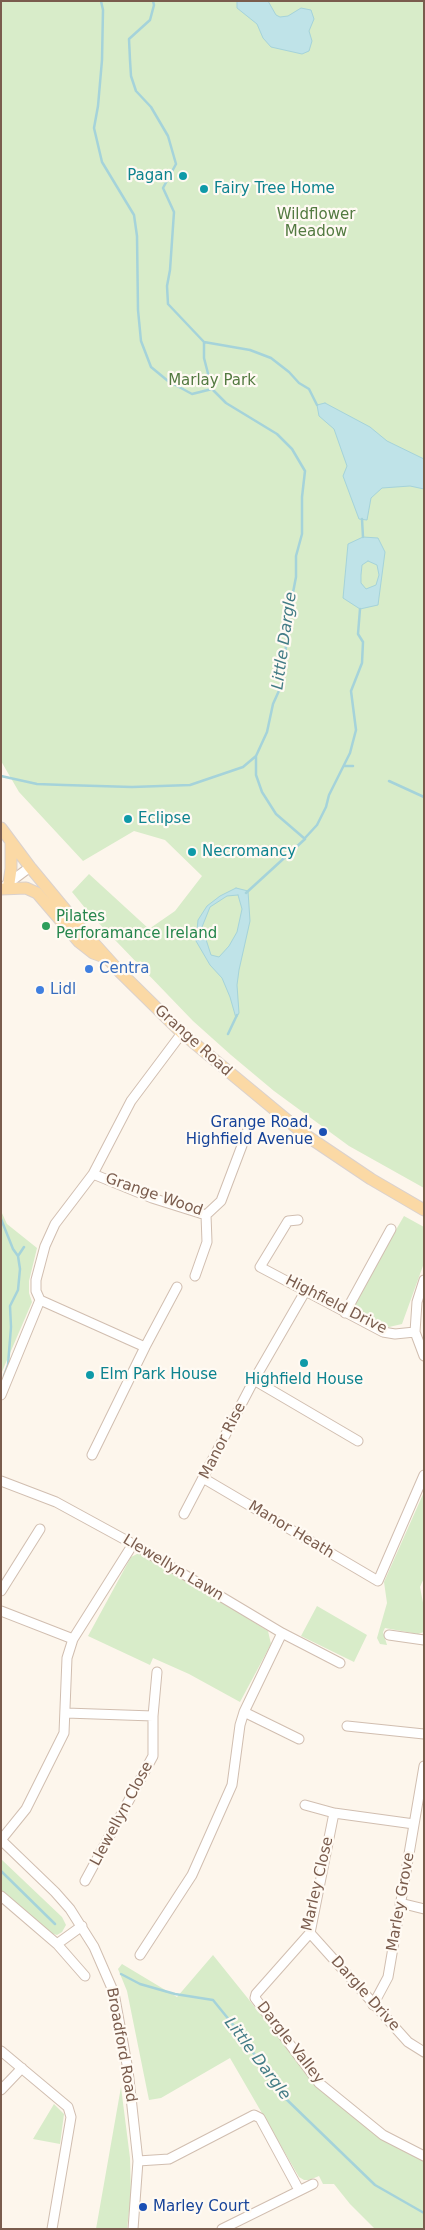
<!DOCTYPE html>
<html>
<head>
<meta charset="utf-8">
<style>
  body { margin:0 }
  #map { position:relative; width:425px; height:2230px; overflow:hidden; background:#fdf6ec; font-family:"DejaVu Sans",sans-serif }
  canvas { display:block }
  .frame { position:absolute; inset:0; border:2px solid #7a5c4d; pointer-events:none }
</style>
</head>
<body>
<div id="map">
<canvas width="425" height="2230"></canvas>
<div class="frame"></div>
</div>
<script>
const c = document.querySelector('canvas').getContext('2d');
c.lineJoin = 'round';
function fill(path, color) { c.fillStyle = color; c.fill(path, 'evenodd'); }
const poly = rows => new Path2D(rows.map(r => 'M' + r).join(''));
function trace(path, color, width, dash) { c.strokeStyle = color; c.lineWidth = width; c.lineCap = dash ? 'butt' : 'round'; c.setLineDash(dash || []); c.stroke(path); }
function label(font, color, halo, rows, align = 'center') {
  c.font = font + ' "DejaVu Sans",sans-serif'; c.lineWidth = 4.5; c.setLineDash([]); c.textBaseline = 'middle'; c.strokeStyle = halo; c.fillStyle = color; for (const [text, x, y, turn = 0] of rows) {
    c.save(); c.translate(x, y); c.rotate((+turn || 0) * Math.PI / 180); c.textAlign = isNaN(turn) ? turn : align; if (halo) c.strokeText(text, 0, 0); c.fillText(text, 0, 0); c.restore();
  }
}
fill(poly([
  [1,1,424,1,424,1188,349,1146,274,1091,231,1055,193,1021,90,914,72,892,89,874,149,929,175,911,202,876,165,840,134,831,83,861,19,792,1,761],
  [1,1211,7,1224,37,1248,29,1281,29,1293,32,1302,1,1374],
  [404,1216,424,1227,424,1263,402,1324,389,1327,351,1307],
  [424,1492,424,1578,420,1587,424,1608,424,1632,418,1634,385,1628,383,1632,387,1645,380,1644,377,1638,387,1603,384,1582],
  [141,1552,268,1631,271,1644,240,1702,189,1674,153,1658,150,1665,88,1636,131,1557],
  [317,1606,367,1635,354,1662,301,1636],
  [1,1859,62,1917,66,1925,62,1932,57,1935,50,1933,1,1890],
  [213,1955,315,2082,378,2136,424,2161,424,2229,375,2229,350,2204,334,2184,323,2184,319,2176,309,2180,304,2180,299,2177,230,2058,161,2098,149,2100,127,1991,118,1969,122,1964,177,1997],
  [121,2087,130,2158,131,2194,127,2229,96,2229],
  [54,2104,64,2114,60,2144,33,2139]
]), '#d8ecc9');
const water = poly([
  [237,1,268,1,276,15,280,17,288,16,301,8,311,10,314,19,309,31,312,41,309,51,302,54,271,47,263,38,257,24,237,8,237,1],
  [325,403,370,427,387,441,424,459,424,489,410,486,382,488,371,498,367,520,359,519,343,476,347,466,334,429,319,416,317,405,325,403],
  [363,537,378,538,385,552,378,605,360,609,343,598,348,544,363,537],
  [368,561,377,565,379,575,376,585,366,589,361,583,361,575,362,565,368,561],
  [236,888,248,891,250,921,239,970,237,985,239,1013,236,1018,230,997,222,978,210,965,196,941,198,920,207,906,220,896,236,888],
  [238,895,242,909,237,932,229,946,219,957,211,955,202,927,210,907,227,896,238,895]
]);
fill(water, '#bfe3e8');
trace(water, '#a5d3da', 1);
trace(poly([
  [101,1,103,10,102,60,98,106,94,128,102,162,134,215,137,236,138,310,141,341,151,367,168,381,192,394,212,389],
  [153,1,154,5,150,20,129,39,130,60,131,76,136,91,151,107,168,136,176,164,163,188,174,212,170,270,167,286,168,304,204,342,204,358,212,389,226,403,277,434,292,449,305,471,302,497,302,534,296,556,296,577,290,608,282,684,273,704,267,732,256,756,256,775,262,792,276,814,305,839,246,893],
  [204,342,250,350,271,358,289,372,299,383,309,389,317,405],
  [362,519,363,537],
  [344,766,353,766],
  [1,776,37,784,64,785,132,787,190,785,243,767,256,756],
  [389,781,424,797],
  [305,838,317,825,326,807,329,795,350,753,356,730,351,691,362,663,363,642,358,634,360,609],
  [228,1034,237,1015],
  [1,1219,13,1249,18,1256],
  [4,1376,8,1365,11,1327,10,1306,18,1290,20,1269,18,1256,24,1247],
  [1,1871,55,1924],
  [121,1974,140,1984,175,1994,213,2000,239,2032,283,2096,375,2185,424,2213]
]), '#a5d3da', 2.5);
const minor = poly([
  [6,885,30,867],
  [93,1174,152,1198,206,1215,221,1201,249,1127],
  [298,1220,288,1221,260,1267,383,1332,395,1334,415,1332],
  [195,1276,207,1242,206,1215],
  [424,1280,417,1302,415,1332,424,1356],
  [345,1313,391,1229],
  [145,1347,40,1300,36,1291,36,1280,45,1246,55,1224,93,1174,131,1101,182,1033],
  [254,1380,358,1441],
  [1,1395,40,1300],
  [92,1455,145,1347,177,1287],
  [203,1478,378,1581,424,1475],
  [1,1481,56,1502,133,1544,282,1633,340,1663],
  [184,1514,254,1380,306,1290],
  [1,1591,40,1529],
  [1,1611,73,1639],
  [389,1635,424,1640],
  [244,1712,299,1739],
  [66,1713,153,1716],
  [347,1726,424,1734],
  [305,1805,334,1813,414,1824],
  [334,1813,310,1933,256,1994,255,1998,319,2083,383,2135,424,2156],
  [1,1840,55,1892,70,1909,94,1947,114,1993,128,2070,138,2161,133,2229],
  [1,1840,26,1809,64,1733,67,1658,73,1639,133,1544],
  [85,1881,153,1756,153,1716,157,1672],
  [1,1896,57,1944,85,1976],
  [400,1903,424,1909],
  [310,1933,408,2042,424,2052],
  [57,1944,82,1926],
  [140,1955,192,1875,232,1785,240,1725,244,1712,282,1633],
  [373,2005,388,1977,424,1766],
  [1,2051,68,2107,71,2117,52,2229],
  [1,2090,22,2068],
  [138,2161,169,2159,254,2115,260,2118,299,2190],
  [222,2229,313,2184]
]);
const major = poly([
  [1,828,30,867,83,931,119,971,182,1033,304,1134,371,1179,424,1210],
  [9,883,11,869,11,843],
  [1,889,26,888,37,893,79,942,93,953,104,957]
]);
trace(minor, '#d1beb0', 11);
trace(major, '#dad1cd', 13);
trace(minor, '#fff', 9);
trace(major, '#fbd9a5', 11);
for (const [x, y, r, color] of [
  [183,176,5,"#0f9aa8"],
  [204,189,5,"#0f9aa8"],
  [128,819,5,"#0f9aa8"],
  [192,852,5,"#0f9aa8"],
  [46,926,5,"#2e9e5b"],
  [89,969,5,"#3f7fe0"],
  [40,990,5,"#3f7fe0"],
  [323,1132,5,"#1a4fb4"],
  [304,1363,5,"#0f9aa8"],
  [90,1375,5,"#0f9aa8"],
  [143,2207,5,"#1a4fb4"]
]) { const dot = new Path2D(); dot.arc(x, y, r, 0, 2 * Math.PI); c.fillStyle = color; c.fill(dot); trace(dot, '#fffaf3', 2); }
label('15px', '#0d838f', '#fffaf3', [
  ["Pagan",173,176,"right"],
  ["Fairy Tree Home",214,189],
  ["Eclipse",138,819],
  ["Necromancy",202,852],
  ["Elm Park House",100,1375],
  ["Highfield House",304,1380,"center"]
], 'left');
label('15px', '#537a41', '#fffaf3', [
  ["Wildflower",316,215],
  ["Meadow",316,232],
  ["Marlay Park",212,381]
]);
label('15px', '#27864d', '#fffaf3', [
  ["Pilates",56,917],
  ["Perforamance Ireland",56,934]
], 'left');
label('15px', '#366cbe', '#fffaf3', [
  ["Centra",99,969],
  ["Lidl",50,990]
], 'left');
label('15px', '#7a5c4d', '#fffaf3', [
  ["Grange Road",193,1041,42],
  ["Grange Wood",154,1195,19],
  ["Highfield Drive",336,1305,27],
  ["Manor Rise",223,1441,-63],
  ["Manor Heath",291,1530,31],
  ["Llewellyn Lawn",173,1568,31],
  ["Llewellyn Close",122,1814,-62],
  ["Marley Close",318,1884,-77],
  ["Marley Grove",401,1902,-80],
  ["Dargle Drive",365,1994,48],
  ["Dargle Valley",290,2043,52],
  ["Broadford Road",121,2045,80]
]);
label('15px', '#164399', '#fffaf3', [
  ["Grange Road,",313,1123],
  ["Highfield Avenue",313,1140],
  ["Marley Court",153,2207,"left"]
], 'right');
label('italic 16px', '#437c86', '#fffaf3', [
  ["Little Dargle",285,641,-82],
  ["Little Dargle",257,2059,53]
]);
</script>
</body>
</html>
